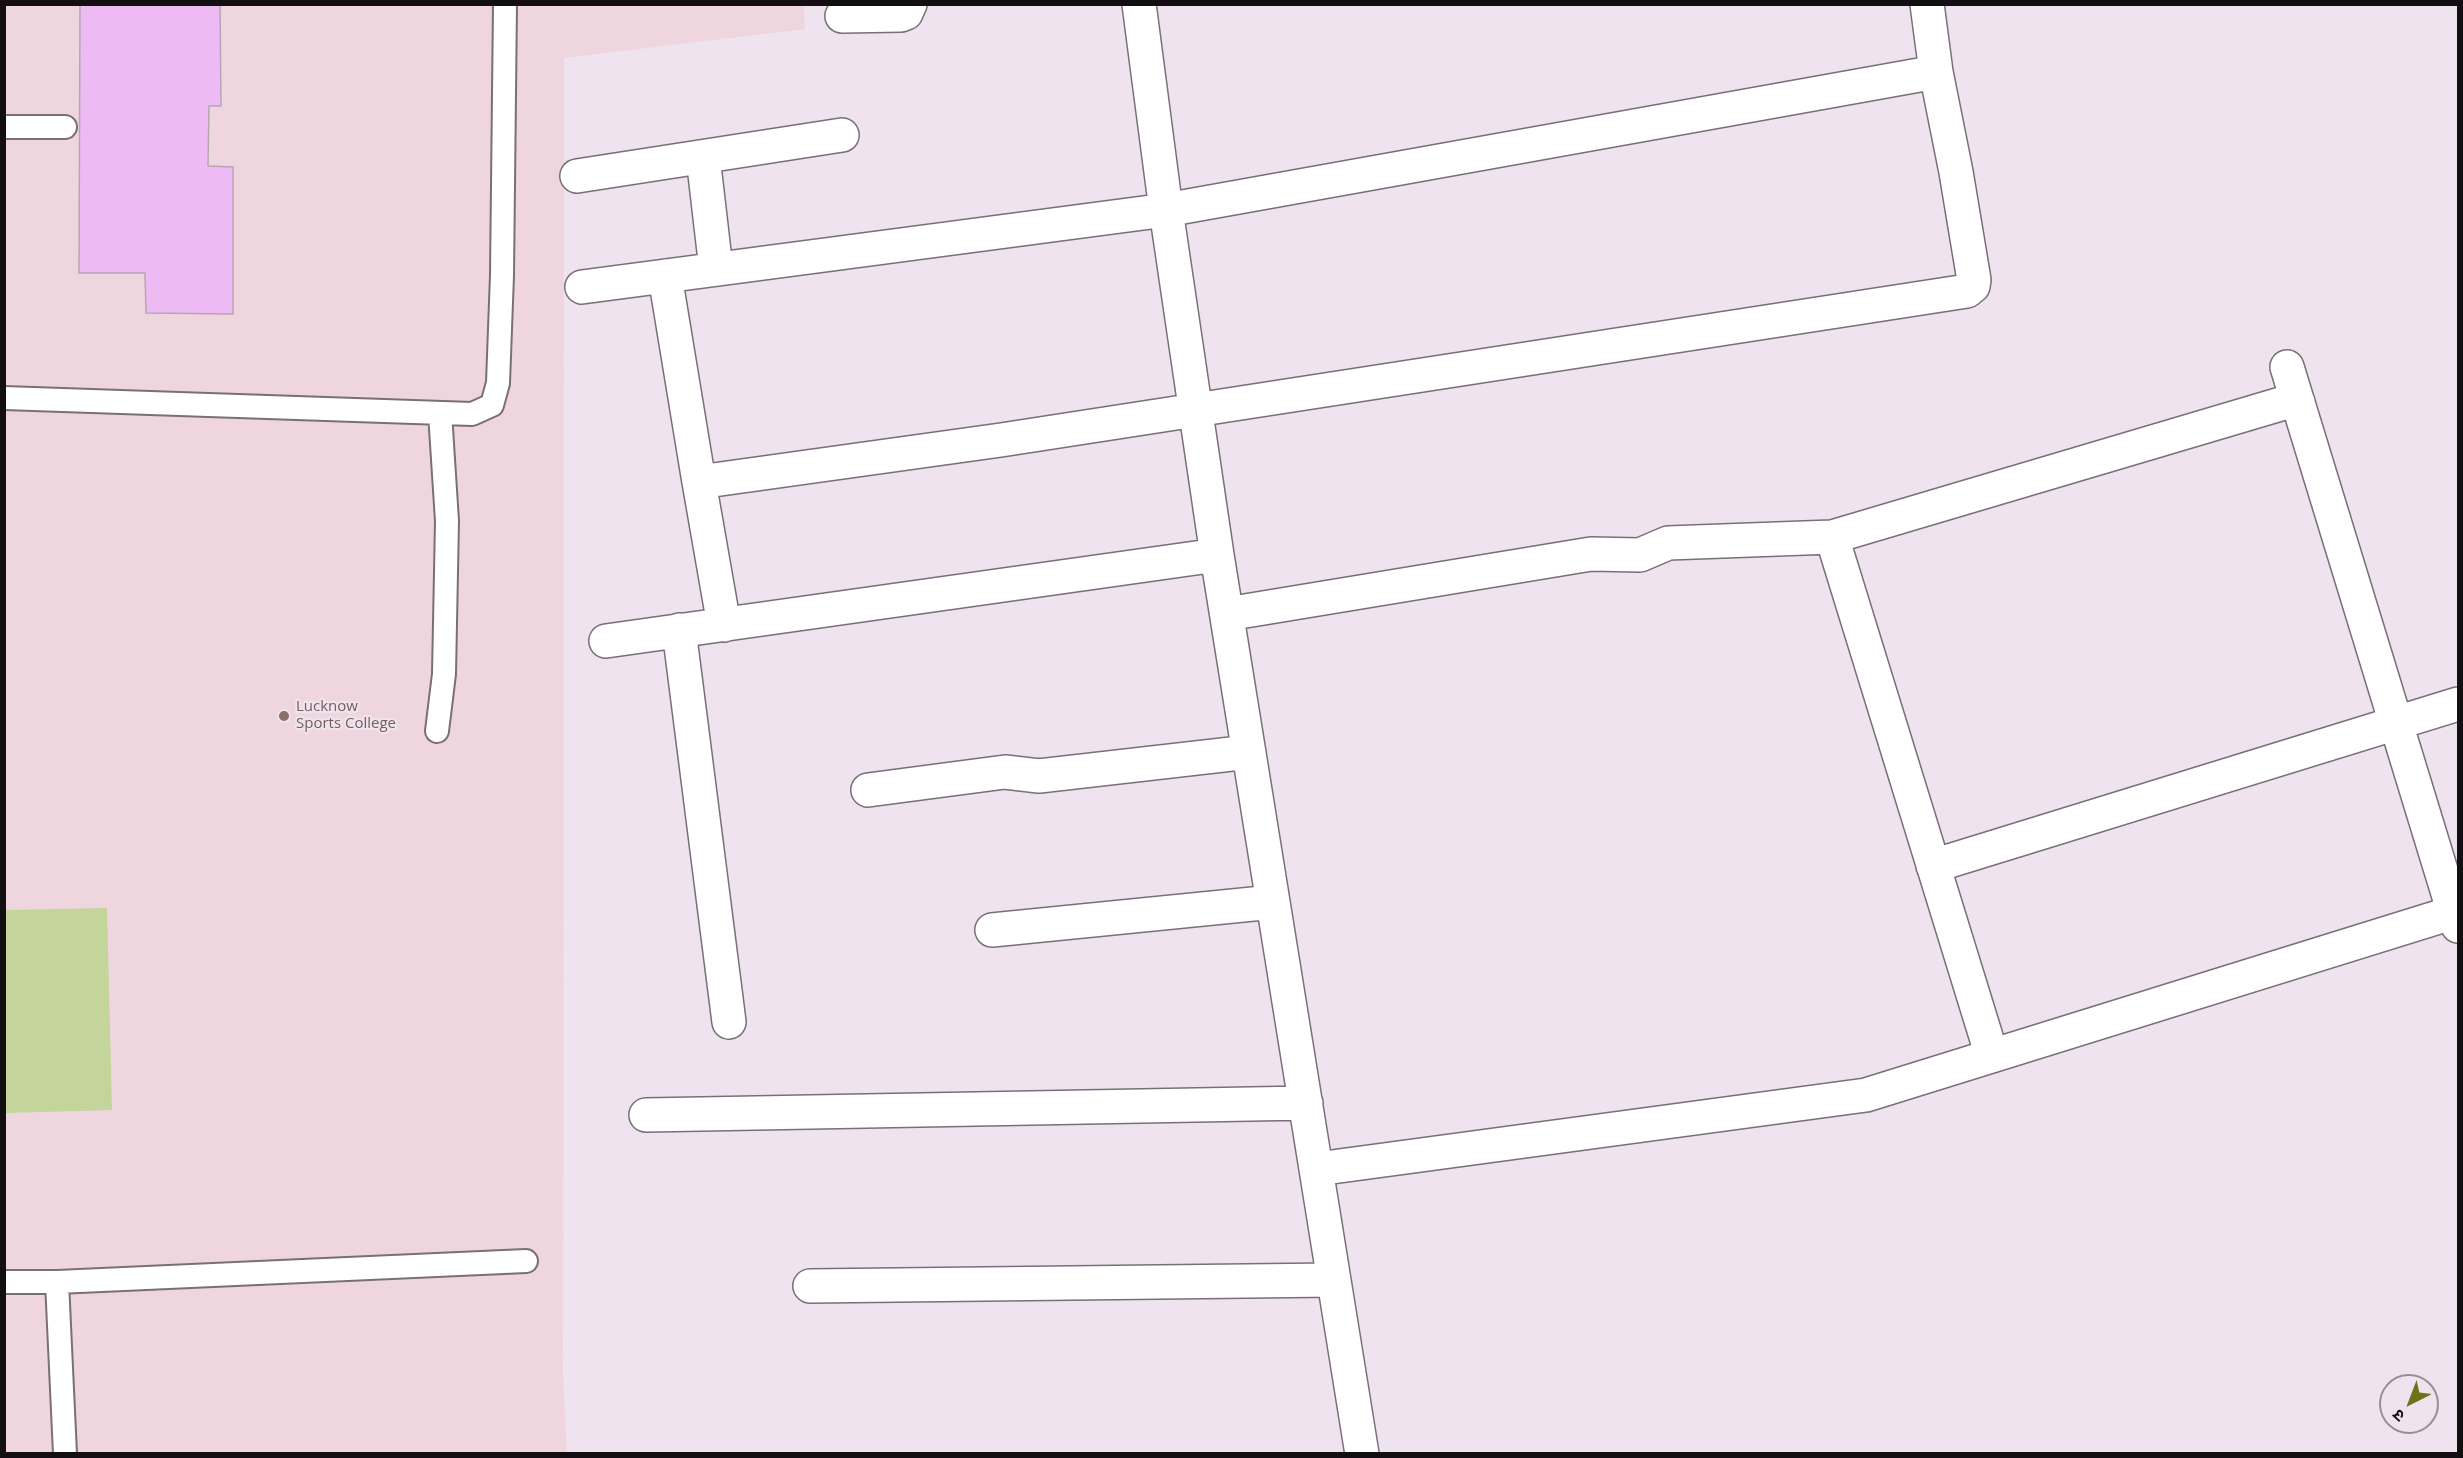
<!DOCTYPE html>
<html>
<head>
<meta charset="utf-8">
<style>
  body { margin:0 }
  #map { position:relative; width:2463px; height:1458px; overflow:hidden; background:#efe3f0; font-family:"Open Sans","Noto Sans Devanagari",sans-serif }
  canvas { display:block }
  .frame { position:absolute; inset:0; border:6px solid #120e12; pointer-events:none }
  .north { position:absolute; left:2379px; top:1374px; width:60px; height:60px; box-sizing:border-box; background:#efe3f0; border:2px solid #978e97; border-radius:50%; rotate:222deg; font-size:16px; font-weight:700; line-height:24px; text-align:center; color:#120e12 }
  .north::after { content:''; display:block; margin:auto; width:21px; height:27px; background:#6f7219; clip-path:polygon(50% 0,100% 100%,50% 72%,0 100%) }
</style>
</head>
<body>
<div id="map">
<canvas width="2463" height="1458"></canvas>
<div class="frame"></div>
<div class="north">उ</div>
</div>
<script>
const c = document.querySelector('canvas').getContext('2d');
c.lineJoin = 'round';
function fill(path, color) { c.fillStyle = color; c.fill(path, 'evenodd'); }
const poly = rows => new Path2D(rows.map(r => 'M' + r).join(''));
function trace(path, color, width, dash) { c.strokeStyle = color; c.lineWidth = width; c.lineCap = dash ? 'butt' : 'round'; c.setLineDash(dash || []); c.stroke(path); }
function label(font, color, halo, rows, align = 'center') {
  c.font = font + ' "Open Sans",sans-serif'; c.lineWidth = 4.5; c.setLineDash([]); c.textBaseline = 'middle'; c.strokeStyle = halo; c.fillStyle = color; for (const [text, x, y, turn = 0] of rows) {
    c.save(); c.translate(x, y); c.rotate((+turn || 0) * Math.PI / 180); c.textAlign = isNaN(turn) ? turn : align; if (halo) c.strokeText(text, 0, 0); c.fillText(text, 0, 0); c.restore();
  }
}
fill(poly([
  [5,5,804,5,805,29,564,58,563,1374,567,1453,5,1454]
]), '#efd6de');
fill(poly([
  [107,908,112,1110,5,1113,5,910]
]), '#c3d59b');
const building = poly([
  [80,4,220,4,221,106,209,106,208,166,233,167,233,314,146,313,145,273,79,273,80,4]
]);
fill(building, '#eebaf4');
trace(building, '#b3a7b4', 1.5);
const lane = poly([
  [4,127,65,127],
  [4,398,472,414,492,405,498,383,502,275,505,4],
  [437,731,444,674,447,521,440,413],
  [4,1282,57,1282,526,1261],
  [57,1282,65,1454]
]);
const street = poly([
  [1139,4,1166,210,1217,555,1362,1454],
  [842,16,901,15,906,13,910,4],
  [703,157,716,269],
  [577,176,842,135],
  [665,276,699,482,1001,440,1967,291,1973,286,1974,280,1956,172,1936,72],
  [582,287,1166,210,1936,72,1927,4],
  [2287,367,2458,926],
  [699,482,724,625],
  [1832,537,1992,1056],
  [1227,614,1591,554,1640,555,1668,543,1832,537,2284,403,2298,402],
  [679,630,729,1022],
  [606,641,1217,555],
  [868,790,1005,772,1039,776,1249,752],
  [1933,866,2458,704],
  [992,930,1273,902],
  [646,1115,1306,1103],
  [1317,1169,1866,1095,2458,911],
  [810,1286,1334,1280]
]);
trace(lane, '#796e7a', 26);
trace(street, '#796e7a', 36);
trace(lane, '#fff', 22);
trace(street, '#fff', 33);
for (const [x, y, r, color] of [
  [284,716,6,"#8d6e63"]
]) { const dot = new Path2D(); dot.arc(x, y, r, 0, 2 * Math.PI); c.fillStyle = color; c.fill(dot); trace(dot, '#efe3f0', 2); }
label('15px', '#785e54', '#efe3f0', [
  ["Lucknow",296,707],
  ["Sports College",296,724]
], 'left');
</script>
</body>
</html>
